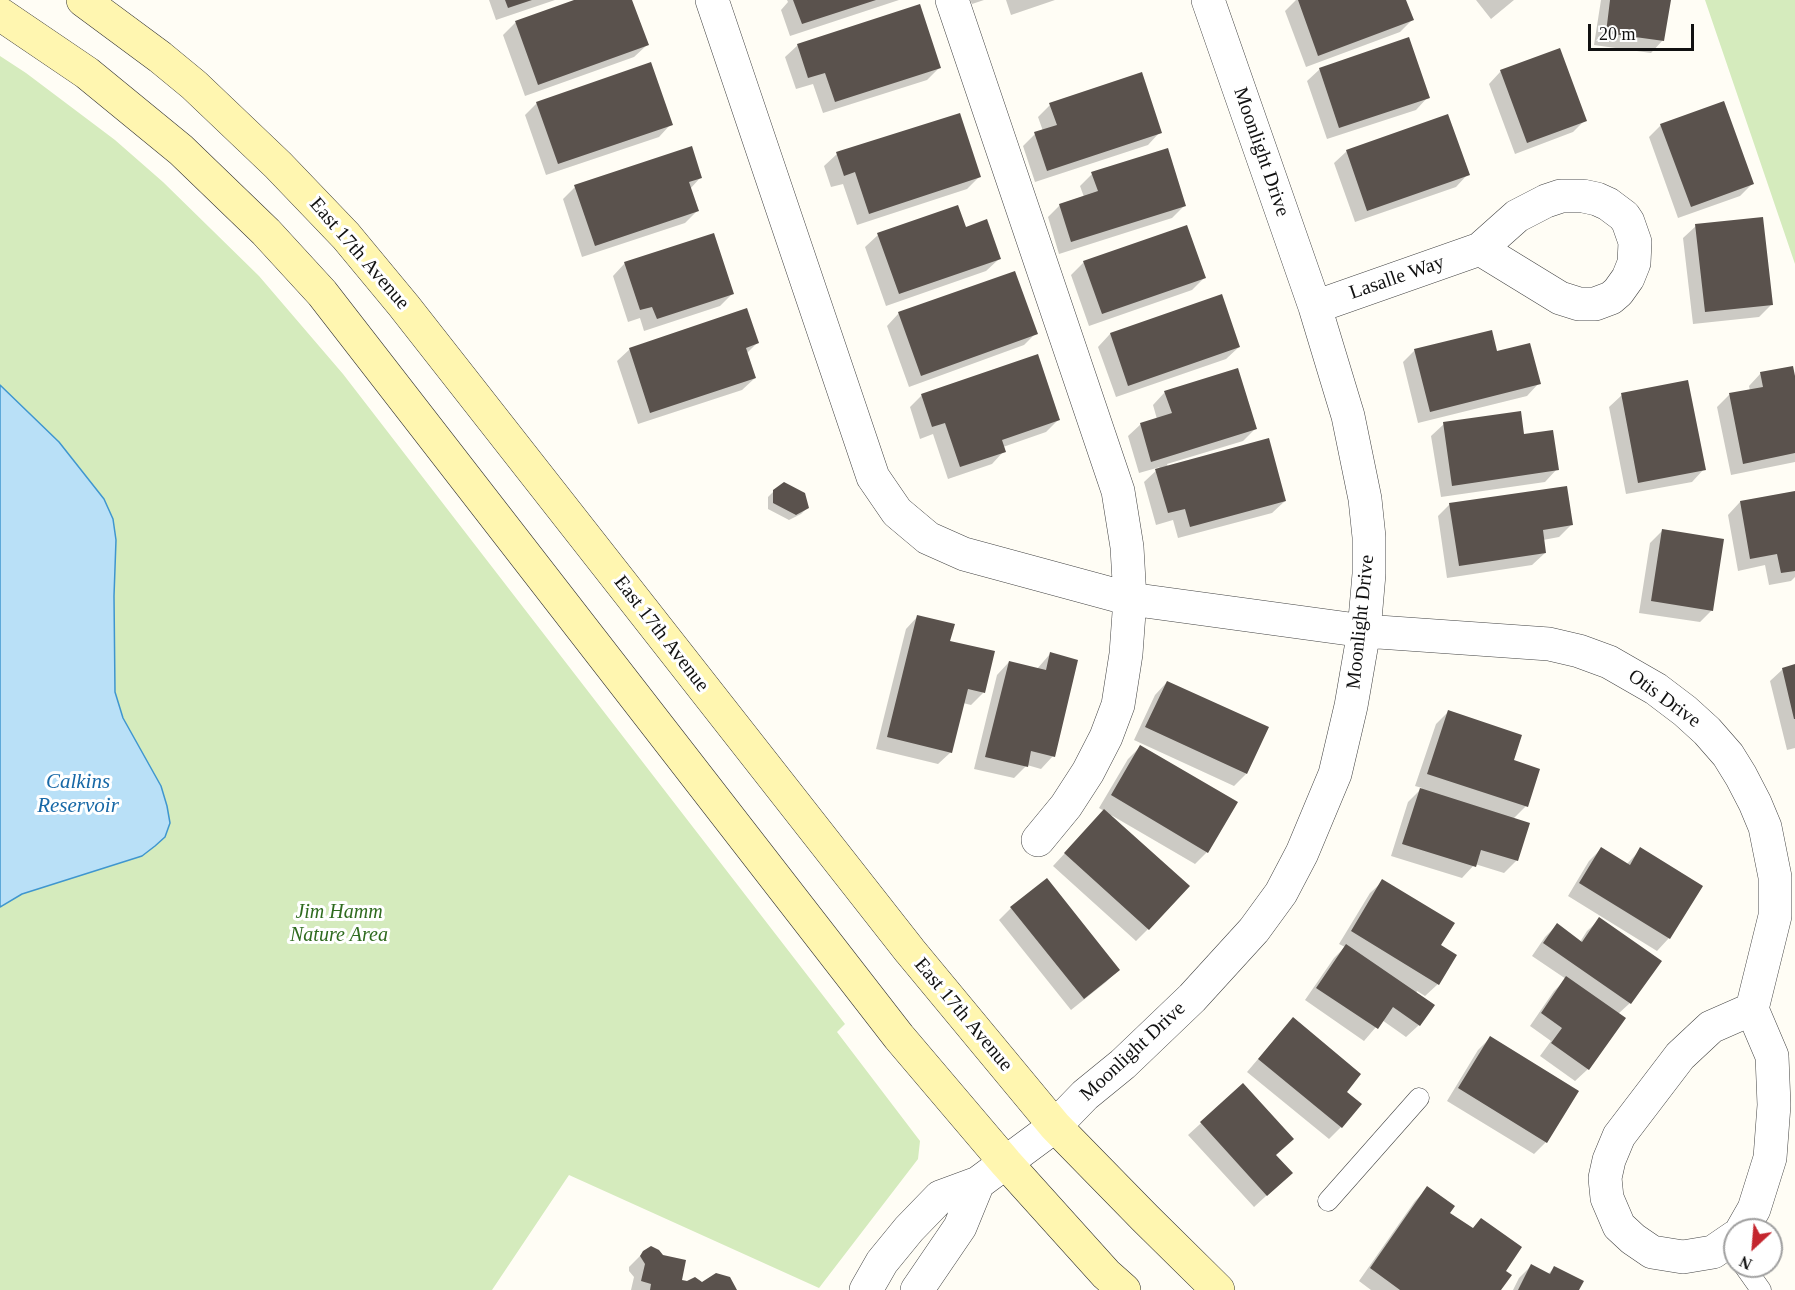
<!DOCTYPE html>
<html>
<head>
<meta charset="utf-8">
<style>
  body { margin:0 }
  #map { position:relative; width:1795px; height:1290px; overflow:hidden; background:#fffdf5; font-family:Georgia,serif }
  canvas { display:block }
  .north { position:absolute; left:1723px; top:1218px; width:60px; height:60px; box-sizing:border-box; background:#fff; border:2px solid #a0a0a0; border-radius:50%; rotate:206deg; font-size:16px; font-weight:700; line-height:24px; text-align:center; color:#111 }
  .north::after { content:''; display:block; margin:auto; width:21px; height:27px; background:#c4262e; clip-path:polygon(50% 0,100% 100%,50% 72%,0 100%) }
  .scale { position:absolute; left:1588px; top:24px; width:106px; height:27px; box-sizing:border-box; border:3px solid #111; border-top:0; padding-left:8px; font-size:18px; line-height:21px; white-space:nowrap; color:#111; -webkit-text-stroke:4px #fff; paint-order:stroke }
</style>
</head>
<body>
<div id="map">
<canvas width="1795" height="1290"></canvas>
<div class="north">N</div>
<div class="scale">20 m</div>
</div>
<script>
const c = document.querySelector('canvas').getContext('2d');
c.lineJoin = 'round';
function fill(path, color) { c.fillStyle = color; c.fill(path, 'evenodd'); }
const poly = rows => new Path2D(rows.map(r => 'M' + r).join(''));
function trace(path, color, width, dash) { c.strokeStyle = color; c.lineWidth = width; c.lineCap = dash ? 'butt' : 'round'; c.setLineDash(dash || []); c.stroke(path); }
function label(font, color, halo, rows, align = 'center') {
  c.font = font + ' Georgia,serif'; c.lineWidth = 6; c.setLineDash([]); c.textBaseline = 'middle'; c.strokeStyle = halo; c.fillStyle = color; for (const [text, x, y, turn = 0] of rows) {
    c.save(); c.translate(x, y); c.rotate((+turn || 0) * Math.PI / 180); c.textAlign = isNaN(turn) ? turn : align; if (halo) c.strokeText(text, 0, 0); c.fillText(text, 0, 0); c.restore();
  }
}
fill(poly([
  [1705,0,1795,0,1795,264],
  [0,56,26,73,115,140,163,182,259,276,343,374,845,1024,837,1032,920,1141,918,1159,819,1288,569,1175,492,1290,0,1290]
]), '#d5ebbd');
const water = poly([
  [0,385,59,442,104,499,113,519,116,540,114,596,115,692,123,718,161,786,167,806,170,823,165,837,155,846,142,856,22,894,0,907,0,385]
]);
fill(water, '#b9e0f7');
trace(water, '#3f96cf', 1.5);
fill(poly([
  [489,0,555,0,496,20],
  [578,0,630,0,647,45,634,57,525,96,503,35,515,23],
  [787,0,899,0,790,36,781,10,788,2],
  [970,0,984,0,972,4],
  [1006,0,1055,0,1011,15],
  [1296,0,1405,0,1412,20,1400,32,1306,67,1285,11],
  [1476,0,1514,0,1491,19],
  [1601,0,1669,0,1663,40,1651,53,1594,45],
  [798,45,939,68,927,80,823,113,813,84,796,89,785,57],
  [1320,69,1428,97,1416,110,1327,139,1307,81],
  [1501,71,1585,120,1573,132,1515,154,1489,84],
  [537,103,671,124,659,137,546,175,525,115],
  [1050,105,1160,132,1148,145,1035,182,1023,146,1035,134,1043,131,1038,117],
  [1661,125,1752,184,1740,196,1678,218,1649,137],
  [1347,151,1468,174,1456,187,1355,222,1334,163],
  [837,154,979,177,967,189,857,225,843,184,831,187,824,166],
  [1092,174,1184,206,1172,218,1059,254,1048,217,1060,205,1084,197,1080,186],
  [700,178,690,189,697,211,685,223,582,257,563,199,575,187],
  [1696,226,1771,305,1759,317,1693,324,1683,238],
  [965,229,999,259,986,271,886,306,865,247,878,235],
  [1084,262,1204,278,1192,290,1089,326,1071,275],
  [625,263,733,293,720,306,644,331,640,318,628,322,613,276],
  [1221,296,1239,347,1226,359,1116,397,1098,347,1110,334],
  [899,313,1036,333,1024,345,909,387,887,326],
  [757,343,746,354,755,378,742,390,638,424,617,361,630,349],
  [1415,350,1496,352,1539,383,1527,396,1418,423,1403,362],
  [1761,373,1795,384,1795,462,1731,475,1717,407,1729,395,1750,391,1749,386],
  [1165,392,1255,429,1243,441,1167,464,1168,467,1285,501,1272,513,1178,538,1173,520,1156,525,1144,482,1160,467,1139,473,1128,436,1141,424,1157,419,1153,405],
  [922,395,1059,419,1046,432,1003,447,1004,451,992,464,948,479,933,434,920,439,910,407],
  [1622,395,1704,469,1692,482,1626,494,1609,407],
  [1444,424,1523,436,1557,469,1545,482,1441,497,1431,436],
  [774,491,807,508,801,514,789,520,768,509,768,497],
  [1795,492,1795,577,1791,581,1769,585,1765,565,1738,571,1728,515,1740,502],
  [1450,504,1571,525,1559,537,1543,540,1545,553,1532,565,1447,578,1438,516],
  [1662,531,1712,610,1700,622,1639,613,1650,543],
  [918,616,949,642,983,693,971,705,963,703,951,752,938,764,876,749,906,629],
  [1050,654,1053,756,1041,769,1027,765,1014,778,974,769,997,675,1009,662,1037,669],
  [1795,666,1795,748,1787,750,1770,681,1783,669],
  [1167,682,1246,774,1234,786,1134,740,1155,695],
  [1448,712,1512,761,1526,806,1513,819,1517,860,1504,873,1475,864,1462,878,1391,856,1408,802,1422,788,1415,786,1436,724],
  [1141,746,1207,852,1195,864,1111,815,1148,929,1136,941,1053,866,1104,811,1099,808,1128,759],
  [1601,849,1626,865,1641,849,1669,938,1657,951,1568,896,1589,861],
  [1383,881,1439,945,1438,984,1425,996,1417,991,1416,993,1419,1025,1406,1037,1382,1020,1364,1041,1305,1000,1334,958,1345,947,1339,944,1370,893],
  [1011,908,1118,970,1106,982,1071,1010,999,920],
  [1600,919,1630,1003,1618,1014,1588,1069,1575,1081,1540,1056,1551,1041,1530,1026,1554,991,1566,979,1532,956,1545,937,1557,925,1580,942,1587,931],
  [1281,1032,1345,1092,1341,1127,1329,1139,1247,1072],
  [1490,1038,1546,1142,1534,1154,1447,1101,1478,1050],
  [1243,1085,1278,1185,1254,1207,1188,1135],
  [1428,1188,1448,1213,1504,1271,1499,1290,1371,1290,1359,1281,1415,1201],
  [648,1248,680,1281,736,1290,631,1290,634,1277,629,1271,629,1267],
  [1531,1266,1548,1274,1554,1268,1578,1290,1513,1290,1519,1278]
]), '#0003');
fill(poly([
  [505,0,532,0,508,8],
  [574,0,632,0,649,45,538,85,515,21],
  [793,0,876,0,802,24],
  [1298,0,1406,0,1414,20,1318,56],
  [1610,0,1671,0,1664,41,1606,33],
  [920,4,941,68,835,102,825,73,808,78,797,44],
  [1409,37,1430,98,1339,128,1319,68],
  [1560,48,1587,121,1527,143,1500,70],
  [651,62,673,125,558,164,536,102],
  [1142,72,1162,133,1047,171,1034,132,1057,125,1049,103],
  [1724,101,1754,184,1691,207,1660,124],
  [960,113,981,177,869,214,855,172,844,176,836,152],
  [1448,114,1470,175,1367,211,1346,150],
  [692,146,702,178,689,182,699,211,595,246,574,185],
  [1168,148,1186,206,1071,242,1059,204,1098,191,1091,172],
  [958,205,966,227,987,219,1001,259,899,294,877,233],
  [1763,217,1773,305,1705,312,1695,224],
  [1187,225,1206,278,1102,314,1083,261],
  [714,233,734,294,657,319,652,307,640,310,624,262],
  [1015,271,1038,334,921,376,898,312],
  [1222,294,1240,347,1128,386,1110,333],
  [747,308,759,343,746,348,756,378,650,413,629,348],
  [1492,330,1497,351,1530,343,1541,384,1430,412,1414,349],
  [1038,354,1060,420,1002,440,1006,452,960,467,945,423,932,427,921,394],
  [1793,366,1795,376,1795,453,1743,464,1729,393,1763,387,1760,372],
  [1238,368,1257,429,1151,462,1140,423,1172,413,1164,391],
  [1688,380,1706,470,1638,483,1621,393],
  [1521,411,1524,434,1553,430,1559,470,1452,486,1443,422],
  [1269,438,1286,501,1190,527,1185,509,1168,513,1155,469],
  [784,482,805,493,809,508,796,515,773,503,773,490],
  [1567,486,1573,525,1543,530,1546,553,1459,566,1449,503],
  [1795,491,1795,571,1781,573,1777,554,1750,559,1740,501],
  [1662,529,1724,539,1713,611,1651,601],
  [917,615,955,624,950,641,995,651,985,693,968,689,952,753,887,737],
  [1050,652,1078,660,1055,757,1031,751,1028,767,985,757,1009,661,1046,670],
  [1795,664,1795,719,1794,719,1782,668],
  [1167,681,1269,727,1247,774,1145,727],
  [1448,710,1522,735,1514,760,1540,769,1528,807,1427,774],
  [1140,745,1238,802,1208,853,1111,795],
  [1420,788,1530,823,1518,861,1481,850,1476,867,1402,844],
  [1104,809,1190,886,1149,930,1064,853],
  [1601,847,1630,865,1640,847,1703,886,1670,939,1579,883],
  [1047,878,1120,970,1084,999,1010,907],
  [1382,879,1455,923,1441,945,1457,955,1439,985,1351,931],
  [1599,917,1662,961,1631,1004,1543,943,1557,923,1582,942],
  [1346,944,1435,1005,1420,1026,1393,1007,1378,1029,1316,988],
  [1566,976,1626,1018,1589,1070,1551,1043,1562,1028,1541,1013],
  [1293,1017,1361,1074,1347,1092,1362,1104,1342,1128,1258,1059],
  [1490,1036,1579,1091,1547,1143,1458,1088],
  [1243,1083,1294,1139,1276,1155,1293,1173,1267,1196,1200,1122],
  [1427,1186,1455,1206,1450,1213,1473,1228,1481,1218,1522,1247,1506,1271,1512,1275,1501,1290,1400,1290,1370,1268],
  [651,1246,659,1250,663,1255,686,1260,682,1280,687,1281,695,1277,702,1282,716,1273,730,1277,737,1290,650,1290,651,1284,641,1281,645,1264,640,1256,643,1251],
  [1531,1264,1550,1274,1554,1266,1584,1281,1579,1290,1518,1290]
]), '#5a524d');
const service = poly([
  [1328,1201,1419,1098],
  [1744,1266,1761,1290]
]);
const minor = poly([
  [712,0,873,477,897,512,928,538,964,554,1130,599,1126,654,1118,705,1106,737,1088,772,1066,806,1038,840],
  [952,0,1118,491,1127,547,1130,599,1364,631,1549,644,1579,651,1609,662,1656,689,1685,711,1707,731,1728,755,1741,776,1755,803,1765,827,1775,877,1775,916,1752,1009],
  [1315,307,1480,249,1517,216,1546,201,1561,196,1583,196,1597,199,1608,204,1624,216,1628,222,1635,242,1634,263,1628,278,1618,292,1611,298,1595,304,1579,304,1560,298,1480,249],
  [1055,1126,1085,1095,1123,1064,1192,998,1254,930,1281,893,1302,853,1335,774,1351,706,1364,631,1369,574,1369,537,1365,499,1348,416,1315,307,1208,0],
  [1735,1237,1713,1252,1683,1257,1652,1252,1633,1239,1619,1226,1607,1198,1605,1178,1609,1160,1619,1136,1680,1056,1711,1027,1752,1009,1772,1056,1774,1105,1770,1158,1754,1209,1742,1230]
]);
const tertiary = poly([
  [866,1290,882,1262,909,1229,940,1197,978,1183,1055,1126],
  [917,1290,960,1227,978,1183]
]);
const secondary = poly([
  [83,0,160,57,194,85,278,165,346,236,404,306,910,951,1055,1126,1145,1218,1218,1290],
  [0,14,87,73,181,150,266,232,322,293,899,1037,1006,1163,1106,1274,1124,1290]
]);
trace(service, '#444', 21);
trace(minor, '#444', 34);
trace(tertiary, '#444', 34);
trace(secondary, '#333', 34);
trace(service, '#fff', 20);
trace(minor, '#fff', 33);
trace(tertiary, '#fff', 33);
trace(secondary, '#fff6b0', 33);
label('20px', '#111', '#fff', [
  ["Moonlight Drive",1261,152,71],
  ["East 17th Avenue",359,254,49],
  ["Lasalle Way",1397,278,-19],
  ["Moonlight Drive",1361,622,-84],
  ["East 17th Avenue",661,634,52],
  ["Otis Drive",1664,699,36],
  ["East 17th Avenue",963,1015,50],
  ["Moonlight Drive",1133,1052,-43]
]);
label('italic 20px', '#2f6b1f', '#fff', [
  ["Jim Hamm",339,913],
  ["Nature Area",339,936]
]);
label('italic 21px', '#1768a6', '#fff', [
  ["Calkins",78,782],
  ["Reservoir",78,806]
]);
</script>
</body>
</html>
